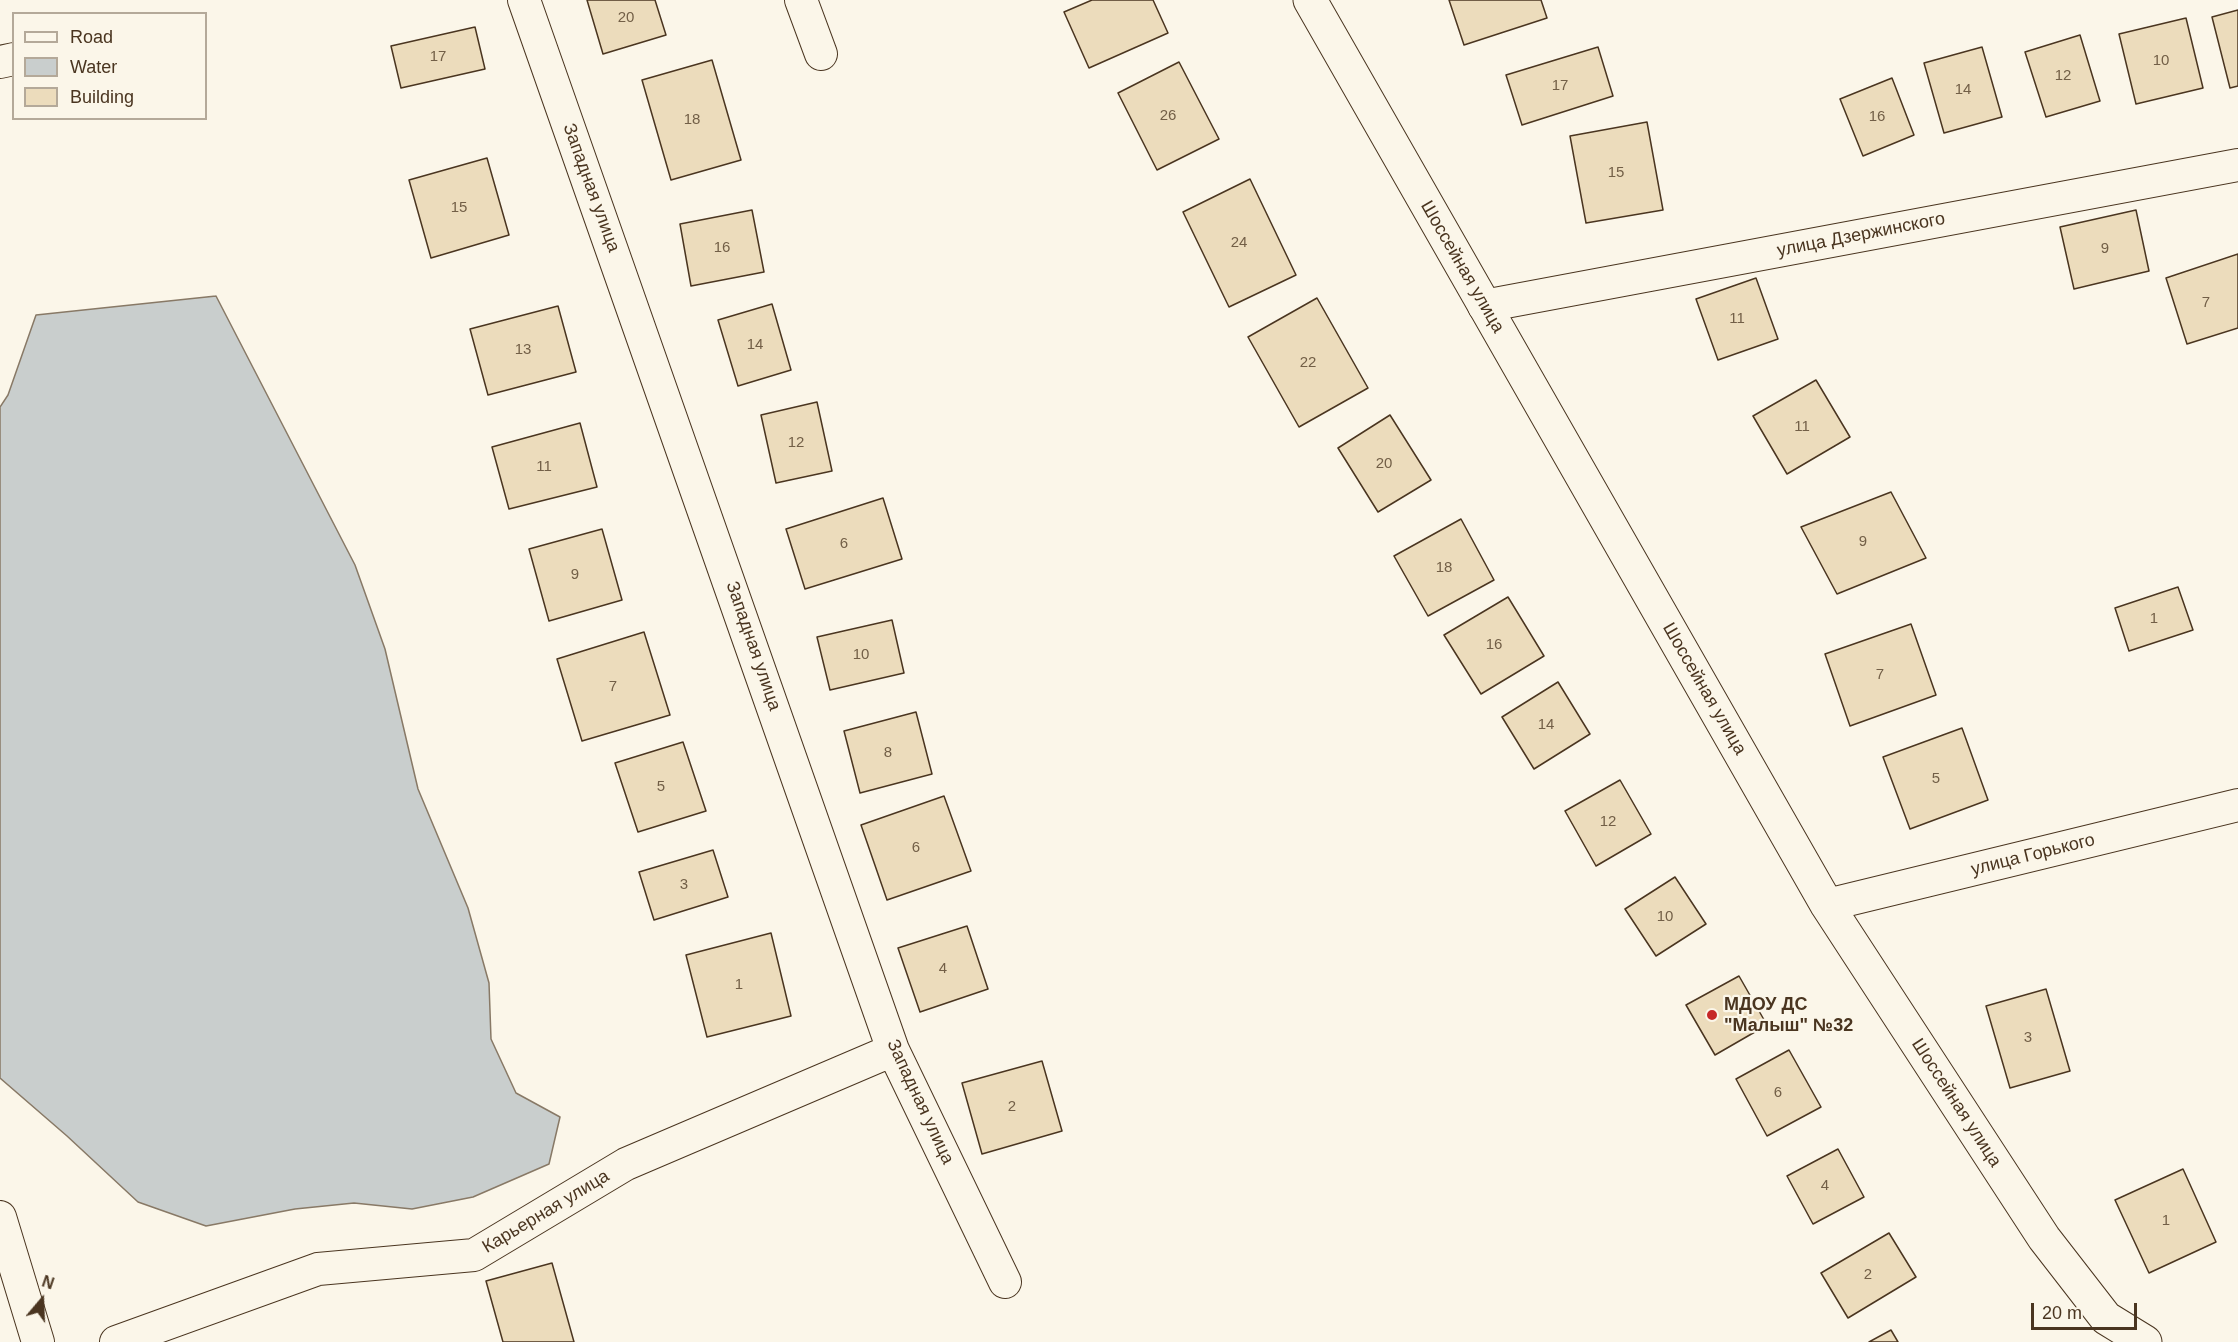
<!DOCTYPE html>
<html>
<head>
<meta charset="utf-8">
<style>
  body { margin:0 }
  #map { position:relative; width:2238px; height:1342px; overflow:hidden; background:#fbf6e9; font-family:Arial,sans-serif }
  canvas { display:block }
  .legend { position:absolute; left:12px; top:12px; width:195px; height:108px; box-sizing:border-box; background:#fbf6e9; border:2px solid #b4a999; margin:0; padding:8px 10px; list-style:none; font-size:18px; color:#4a3520 }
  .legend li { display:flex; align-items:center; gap:12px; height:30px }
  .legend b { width:30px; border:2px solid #b4a999 }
  .north { position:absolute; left:12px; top:1270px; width:60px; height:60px; -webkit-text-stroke:4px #fbf6e9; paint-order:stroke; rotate:19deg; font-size:16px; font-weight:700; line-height:24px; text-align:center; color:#4a3520 }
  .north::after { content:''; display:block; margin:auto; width:21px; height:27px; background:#4a3520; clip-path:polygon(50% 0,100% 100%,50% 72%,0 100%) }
  .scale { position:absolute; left:2031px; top:1303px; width:106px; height:27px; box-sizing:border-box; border:3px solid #4a3520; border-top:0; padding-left:8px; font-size:18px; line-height:21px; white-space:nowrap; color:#4a3520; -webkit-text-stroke:4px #fbf6e9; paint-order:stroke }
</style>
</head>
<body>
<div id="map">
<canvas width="2238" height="1342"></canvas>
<ul class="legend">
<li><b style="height:8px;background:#fbf6e9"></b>Road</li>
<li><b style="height:16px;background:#c9cecd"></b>Water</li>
<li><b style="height:16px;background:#ecdcbc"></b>Building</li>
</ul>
<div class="north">N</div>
<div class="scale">20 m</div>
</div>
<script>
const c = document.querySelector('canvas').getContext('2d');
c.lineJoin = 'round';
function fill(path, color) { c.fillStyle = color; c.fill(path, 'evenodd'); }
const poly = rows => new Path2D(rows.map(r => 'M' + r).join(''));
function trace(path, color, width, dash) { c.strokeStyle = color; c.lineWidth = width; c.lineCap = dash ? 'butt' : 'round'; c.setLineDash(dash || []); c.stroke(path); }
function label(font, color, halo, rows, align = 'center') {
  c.font = font + ' Arial,sans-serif'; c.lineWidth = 4.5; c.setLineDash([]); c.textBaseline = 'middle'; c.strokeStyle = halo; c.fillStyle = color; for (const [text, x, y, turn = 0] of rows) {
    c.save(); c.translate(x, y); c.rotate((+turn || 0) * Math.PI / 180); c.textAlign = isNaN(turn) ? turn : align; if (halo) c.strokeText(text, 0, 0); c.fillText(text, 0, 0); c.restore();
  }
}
const water = poly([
  [216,296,355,565,385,649,418,789,468,908,489,983,491,1039,516,1093,560,1117,549,1164,473,1197,412,1209,354,1203,295,1209,206,1226,138,1202,67,1136,0,1078,0,407,8,395,36,315,216,296]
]);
fill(water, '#c9cecd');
trace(water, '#887966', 1.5);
const building = poly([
  [587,0,655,0,666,35,603,54,587,0],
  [1092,0,1153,0,1168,33,1089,68,1064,12,1092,0],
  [1449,0,1541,0,1547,18,1464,45,1449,0],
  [2238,10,2238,86,2230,88,2212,17,2238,10],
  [2186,18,2203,88,2136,104,2119,34,2186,18],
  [475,27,485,69,401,88,391,46,475,27],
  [2080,35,2100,101,2046,117,2025,52,2080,35],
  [1598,47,1613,96,1522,125,1506,75,1598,47],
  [1982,47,2002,117,1944,133,1924,63,1982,47],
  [712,60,741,160,671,180,642,80,712,60],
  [1179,62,1219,139,1157,170,1118,93,1179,62],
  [1892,78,1914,135,1863,156,1840,99,1892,78],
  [1647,122,1663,210,1586,223,1570,136,1647,122],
  [487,158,509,235,431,258,409,180,487,158],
  [1250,179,1296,275,1229,307,1183,212,1250,179],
  [752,210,764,272,691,286,680,224,752,210],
  [2136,210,2149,271,2074,289,2060,227,2136,210],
  [2238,254,2238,328,2187,344,2166,278,2238,254],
  [1756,278,1778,339,1718,360,1696,299,1756,278],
  [1317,298,1368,388,1299,427,1248,337,1317,298],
  [772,304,791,370,738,386,718,320,772,304],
  [558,306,576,372,488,395,470,329,558,306],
  [1816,380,1850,437,1787,474,1753,416,1816,380],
  [817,402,832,471,776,483,761,415,817,402],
  [1390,415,1431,480,1378,512,1338,448,1390,415],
  [580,423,597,487,509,509,492,447,580,423],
  [1891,492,1926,558,1837,594,1801,527,1891,492],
  [883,498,902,559,805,589,786,529,883,498],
  [1461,519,1494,580,1428,616,1394,556,1461,519],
  [602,529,622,600,549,621,529,549,602,529],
  [2178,587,2193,630,2129,651,2115,608,2178,587],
  [1508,597,1544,656,1481,694,1444,635,1508,597],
  [892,620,904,673,830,690,817,637,892,620],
  [1911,624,1936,695,1850,726,1825,654,1911,624],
  [644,632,670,715,582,741,557,659,644,632],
  [1558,682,1590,734,1534,769,1502,717,1558,682],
  [916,712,932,774,860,793,844,731,916,712],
  [1962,728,1988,800,1910,829,1883,757,1962,728],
  [683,742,706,811,638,832,615,763,683,742],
  [1620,780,1651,834,1596,866,1565,811,1620,780],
  [944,796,971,871,887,900,861,825,944,796],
  [713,850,728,897,654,920,639,872,713,850],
  [1675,877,1706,924,1656,956,1625,909,1675,877],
  [967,926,988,989,920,1012,898,948,967,926],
  [771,933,791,1016,707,1037,686,955,771,933],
  [1739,976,1767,1025,1715,1055,1686,1005,1739,976],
  [2046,989,2070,1071,2010,1088,1986,1006,2046,989],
  [1789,1050,1821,1107,1767,1136,1736,1079,1789,1050],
  [1042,1061,1062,1131,982,1154,962,1083,1042,1061],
  [1838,1149,1864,1197,1813,1224,1787,1176,1838,1149],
  [2183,1169,2216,1242,2149,1273,2115,1200,2183,1169],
  [1889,1233,1916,1277,1848,1318,1821,1273,1889,1233],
  [552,1263,574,1342,503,1342,486,1281,552,1263],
  [1891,1330,1898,1342,1869,1342,1891,1330]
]);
fill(building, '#ecdcbc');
trace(building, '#4a3520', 1.5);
const minor = poly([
  [524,0,893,1050,1005,1282],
  [801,0,821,54],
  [0,62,14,59],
  [1484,306,2238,165],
  [1827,905,2238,805],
  [0,1217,38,1342],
  [116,1342,318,1269,474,1255,626,1164,893,1050]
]);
const secondary = poly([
  [1310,0,1827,905,2044,1238,2106,1318,2145,1342]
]);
trace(minor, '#4a3520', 34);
trace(secondary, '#4a3520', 35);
trace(minor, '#fbf6e9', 32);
trace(secondary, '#fbf6e9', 33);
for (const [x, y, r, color] of [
  [1712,1015,6,"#c62828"]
]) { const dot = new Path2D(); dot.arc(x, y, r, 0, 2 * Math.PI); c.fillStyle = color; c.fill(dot); trace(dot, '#fbf6e9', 2); }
label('15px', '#725f47', null, [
  ["20",626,18],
  ["17",438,57],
  ["10",2161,61],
  ["12",2063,76],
  ["17",1560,86],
  ["14",1963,90],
  ["26",1168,116],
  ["16",1877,117],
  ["18",692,120],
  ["15",1616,173],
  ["15",459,208],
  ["24",1239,243],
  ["16",722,248],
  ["9",2105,249],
  ["7",2206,303],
  ["11",1737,319],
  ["14",755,345],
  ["13",523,350],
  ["22",1308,363],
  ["11",1802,427],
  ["12",796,443],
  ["20",1384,464],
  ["11",544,467],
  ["9",1863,542],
  ["6",844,544],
  ["18",1444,568],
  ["9",575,575],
  ["1",2154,619],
  ["16",1494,645],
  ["10",861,655],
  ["7",1880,675],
  ["7",613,687],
  ["14",1546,725],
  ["8",888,753],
  ["5",1936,779],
  ["5",661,787],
  ["12",1608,822],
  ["6",916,848],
  ["3",684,885],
  ["10",1665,917],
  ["4",943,969],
  ["1",739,985],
  ["3",2028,1038],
  ["6",1778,1093],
  ["2",1012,1107],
  ["4",1825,1186],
  ["1",2166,1221],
  ["2",1868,1275]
]);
label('18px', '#4a3520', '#fbf6e9', [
  ["Западная улица",591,188,70],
  ["улица Дзержинского",1861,235,-11],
  ["Шоссейная улица",1462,267,60],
  ["Западная улица",753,646,71],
  ["Шоссейная улица",1704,689,60],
  ["улица Горького",2033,855,-14],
  ["Западная улица",920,1102,65],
  ["Шоссейная улица",1956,1103,57],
  ["Карьерная улица",546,1212,-31]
]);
label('bold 18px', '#4a3520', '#fbf6e9', [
  ["МДОУ ДС",1724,1005],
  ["\"Малыш\" №32",1724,1026]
], 'left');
</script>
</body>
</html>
